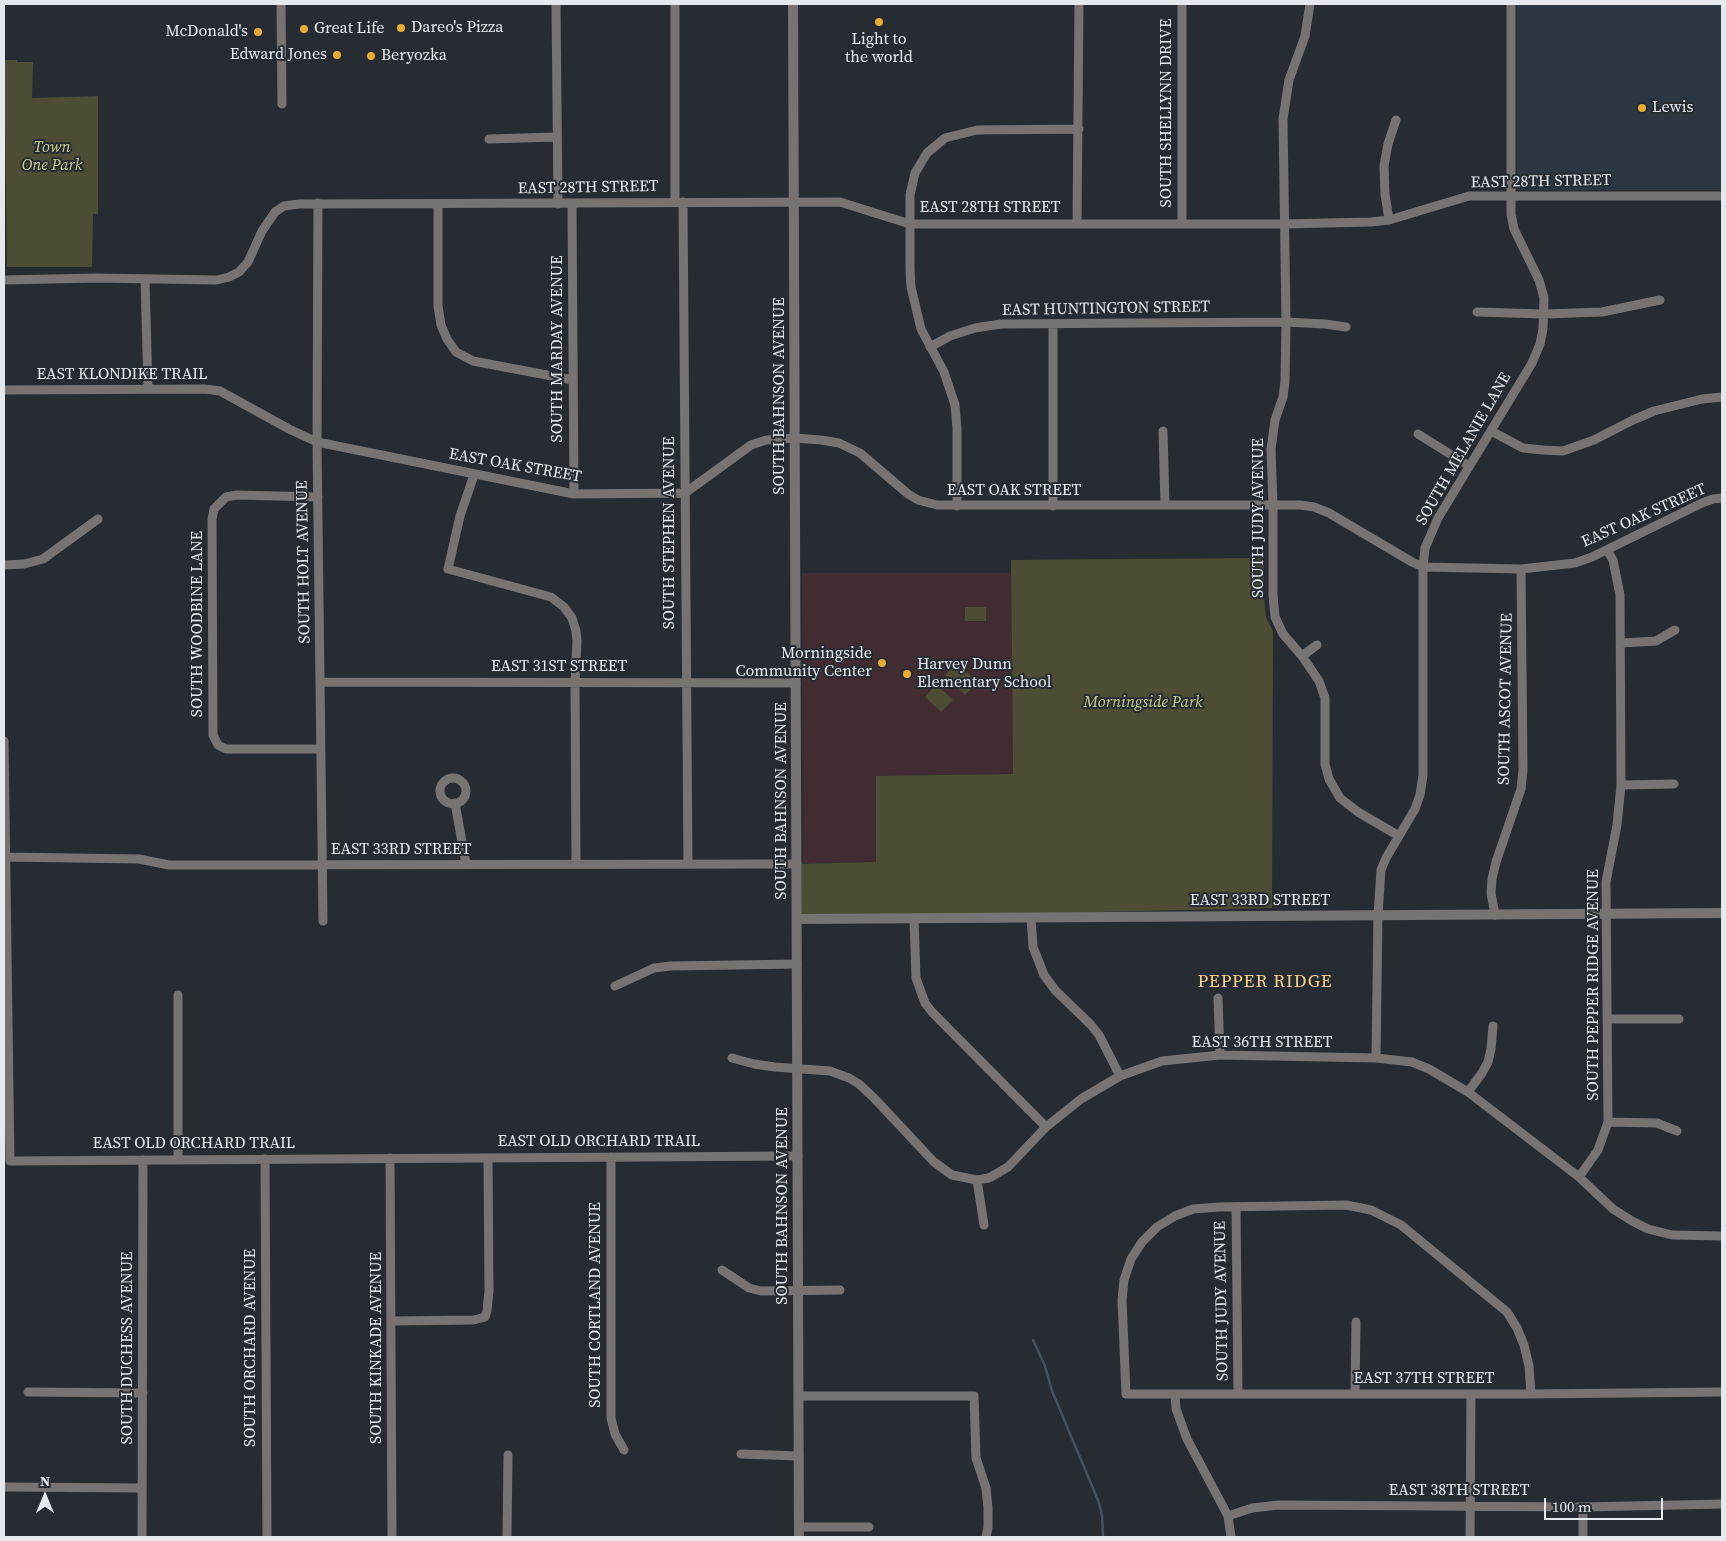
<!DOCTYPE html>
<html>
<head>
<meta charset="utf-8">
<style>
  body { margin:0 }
  #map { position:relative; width:1726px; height:1541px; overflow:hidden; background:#262c32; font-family:"Source Serif 4",serif }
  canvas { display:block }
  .frame { position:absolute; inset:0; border:5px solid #e5e9ed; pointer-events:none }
  .north { position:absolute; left:20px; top:1471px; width:50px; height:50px; -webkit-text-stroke:4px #262c32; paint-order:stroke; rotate:0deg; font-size:14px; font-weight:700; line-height:20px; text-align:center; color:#e5e9ed }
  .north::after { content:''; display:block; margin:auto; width:18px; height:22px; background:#e5e9ed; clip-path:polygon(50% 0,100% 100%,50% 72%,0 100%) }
  .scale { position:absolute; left:1544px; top:1498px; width:119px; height:22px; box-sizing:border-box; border:2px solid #e5e9ed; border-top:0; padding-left:6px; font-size:15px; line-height:18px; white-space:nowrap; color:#e5e9ed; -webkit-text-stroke:4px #262c32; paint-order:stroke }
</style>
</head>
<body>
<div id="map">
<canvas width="1726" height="1541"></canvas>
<div class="frame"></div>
<div class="north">N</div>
<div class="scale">100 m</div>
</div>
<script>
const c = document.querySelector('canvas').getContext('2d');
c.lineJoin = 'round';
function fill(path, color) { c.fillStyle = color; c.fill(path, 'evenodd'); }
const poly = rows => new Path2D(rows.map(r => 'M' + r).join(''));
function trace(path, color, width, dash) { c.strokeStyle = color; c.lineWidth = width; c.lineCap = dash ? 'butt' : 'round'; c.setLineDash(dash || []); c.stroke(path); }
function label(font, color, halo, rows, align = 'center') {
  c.font = font + ' "Source Serif 4",serif'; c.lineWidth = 4; c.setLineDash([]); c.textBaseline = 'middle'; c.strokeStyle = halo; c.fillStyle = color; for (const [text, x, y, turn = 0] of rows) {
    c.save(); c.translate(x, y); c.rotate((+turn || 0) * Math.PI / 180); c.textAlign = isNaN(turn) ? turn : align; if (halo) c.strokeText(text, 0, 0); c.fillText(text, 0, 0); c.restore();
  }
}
fill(poly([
  [1517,4,1722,4,1722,190,1517,190]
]), '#2c3741');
fill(poly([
  [802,573,1011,573,1013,775,876,776,877,863,803,863]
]), '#412d31');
fill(poly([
  [4,60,17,60,17,62,33,62,32,98,98,96,98,214,93,214,92,267,7,267],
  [1264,558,1264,598,1266,617,1273,631,1272,908,797,919,797,864,876,862,876,776,1013,774,1011,560],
  [965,607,986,607,986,621,965,621],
  [958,663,977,683,965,695,945,675],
  [936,684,953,700,941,712,925,697]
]), '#4c4d34');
trace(poly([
  [1033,1340,1045,1366,1052,1391,1098,1500,1102,1515,1103,1537]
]), '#455260', 2.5);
trace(poly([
  [281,4,282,104],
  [556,4,558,204],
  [1182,4,1182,223],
  [1310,4,1305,36,1289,80,1283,119,1286,322,1285,382,1283,397,1275,420,1271,449,1273,505,1273,595,1275,617,1283,634,1302,656,1319,681,1325,698,1325,764,1329,779,1340,798,1358,812,1399,836],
  [489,139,556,137],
  [675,202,675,4],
  [683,202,688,863],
  [318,203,317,442,323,921],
  [438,204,438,306,441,325,447,339,456,352,473,361,573,380],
  [572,204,574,494],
  [1389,220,1385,194,1384,166,1388,144,1396,120],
  [1077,223,1079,4],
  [145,279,148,389],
  [4,280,96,278,217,280,229,277,239,272,248,262,262,231,275,212,284,206,299,204,840,202,910,224,1284,224,1371,222,1389,220,1469,196,1722,196],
  [1477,312,1544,314,1602,312,1660,300],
  [1053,324,1053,506],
  [930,347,950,336,975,328,1001,324,1286,322,1325,324,1346,327],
  [4,390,205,389,220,391,289,429,317,442,574,494,685,493,751,445,766,440,795,438,821,440,839,443,860,453,908,494,918,500,937,505,1300,505,1314,507,1329,513,1412,562,1423,567,1521,569,1575,563,1592,557,1702,503,1713,499,1722,498],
  [1163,431,1165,505],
  [1491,431,1523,448,1543,450,1563,451,1594,440,1633,420,1654,411,1702,399,1722,397],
  [1418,434,1469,466],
  [474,475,460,516,448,569,551,597,564,607,572,618,576,631,577,641,575,682,576,863],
  [318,497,237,495,226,497,214,509,212,519,213,735,218,745,226,749,320,749],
  [957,506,957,428,955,405,944,372,921,329,911,287,910,269,910,195,915,173,927,153,945,138,977,130,1079,129],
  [4,565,24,564,43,559,98,519],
  [1621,643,1656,641,1675,630],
  [1302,656,1317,645],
  [321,682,796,683],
  [4,741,10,1161,798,1156],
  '440 791a13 13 0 1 1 26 0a13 13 0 1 1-26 0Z',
  [1621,785,1674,784],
  [455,803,466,864],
  [6,857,139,859,169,865,797,864],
  [1495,915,1491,893,1492,879,1496,862,1521,789,1523,770,1521,569],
  [914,918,916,978,925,1003,932,1012,1046,1127],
  [1031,918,1033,947,1044,975,1055,990,1091,1025,1099,1035,1120,1076],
  [615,986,654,968,671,966,797,964],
  [178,995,178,1160],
  [1218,998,1220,1055],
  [1608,1019,1679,1019],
  [732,1058,754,1064,775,1067,830,1071,849,1078,859,1084,874,1098,934,1162,952,1175,977,1180,989,1178,1008,1167,1046,1127,1081,1099,1120,1076,1162,1061,1220,1055,1376,1058,1412,1062,1429,1069,1468,1092,1579,1177,1613,1209,1632,1221,1648,1229,1672,1235,1722,1236],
  [1376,1058,1378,915,1381,870,1386,858,1415,809,1420,795,1423,775,1423,567,1425,548,1438,518,1532,363,1540,344,1543,329,1544,298,1539,280,1514,229,1511,214,1511,4],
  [1468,1092,1482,1073,1488,1062,1491,1049,1493,1026],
  [1608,1122,1657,1123,1677,1131],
  [611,1157,611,1418,615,1434,624,1450],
  [390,1158,392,1537],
  [265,1159,267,1537],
  [1579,1177,1598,1150,1608,1122,1606,882,1617,825,1621,785,1620,595,1613,560,1607,550],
  [977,1180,984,1225],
  [1236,1208,1238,1394],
  [722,1270,749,1288,761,1291,840,1290],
  [392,1321,474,1320,485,1317,487,1311,489,1291,488,1158],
  [28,1392,143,1393],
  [1355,1393,1356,1322],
  [1175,1394,1176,1409,1187,1439,1228,1516,1231,1537],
  [1531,1394,1529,1366,1524,1345,1517,1328,1507,1312,1401,1225,1371,1210,1346,1205,1219,1207,1193,1209,1175,1216,1157,1227,1142,1242,1131,1259,1124,1280,1122,1300,1126,1394,1531,1394,1722,1392],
  [799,1396,974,1396,976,1458,986,1488,988,1508,988,1527,986,1537],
  [741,1454,799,1456],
  [4,1487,142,1488],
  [1228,1516,1252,1508,1279,1505,1583,1507,1722,1504],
  [799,1527,869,1527],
  [142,1537,143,1160],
  [507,1537,508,1455],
  [1470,1537,1471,1394],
  [1583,1537,1583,1507]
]), '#777373', 9);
trace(poly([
  [793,4,799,1537],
  [797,919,1722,913]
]), '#777373', 10);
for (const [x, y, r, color] of [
  [879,22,5,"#e8ab37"],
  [401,28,5,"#e8ab37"],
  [304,29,5,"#e8ab37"],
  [258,32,5,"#e8ab37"],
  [337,55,5,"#e8ab37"],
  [371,56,5,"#e8ab37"],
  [1642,108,5,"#e8ab37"],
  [882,663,5,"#e8ab37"],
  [907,674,5,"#e8ab37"]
]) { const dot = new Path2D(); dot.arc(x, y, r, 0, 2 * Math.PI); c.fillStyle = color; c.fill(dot); trace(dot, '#262c32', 2); }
label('16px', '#e5e9ed', '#262c32', [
  ["Dareo's Pizza",411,28],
  ["Great Life",314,29],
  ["McDonald's",248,32,"right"],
  ["Light to",879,40,"center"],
  ["the world",879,58,"center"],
  ["Edward Jones",327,55,"right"],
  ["Beryozka",381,56],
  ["Lewis",1652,108],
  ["Morningside",872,654,"right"],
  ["Community Center",872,672,"right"],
  ["Harvey Dunn",917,665],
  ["Elementary School",917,683]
], 'left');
label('16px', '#e5e9ed', '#262c32', [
  ["SOUTH SHELLYNN DRIVE",1167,113,-90],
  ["EAST 28TH STREET",1541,182,-1],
  ["EAST 28TH STREET",588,188,-1],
  ["EAST 28TH STREET",990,208],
  ["EAST HUNTINGTON STREET",1106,309,-1],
  ["SOUTH MARDAY AVENUE",558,349,-90],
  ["EAST KLONDIKE TRAIL",122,375],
  ["SOUTH BAHNSON AVENUE",780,396,-90],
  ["SOUTH MELANIE LANE",1464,449,-60],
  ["EAST OAK STREET",515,466,10],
  ["EAST OAK STREET",1014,491],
  ["EAST OAK STREET",1644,516,-24],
  ["SOUTH JUDY AVENUE",1259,518,-90],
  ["SOUTH STEPHEN AVENUE",670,533,-90],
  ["SOUTH HOLT AVENUE",304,562,-91],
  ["SOUTH WOODBINE LANE",198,624,-90],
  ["EAST 31ST STREET",559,667],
  ["SOUTH ASCOT AVENUE",1506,699,-89],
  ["SOUTH BAHNSON AVENUE",782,801,-90],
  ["EAST 33RD STREET",401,850],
  ["EAST 33RD STREET",1260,901],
  ["SOUTH PEPPER RIDGE AVENUE",1594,985,-90],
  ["EAST 36TH STREET",1262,1043],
  ["EAST OLD ORCHARD TRAIL",599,1142],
  ["EAST OLD ORCHARD TRAIL",194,1144],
  ["SOUTH BAHNSON AVENUE",783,1206,-90],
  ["SOUTH JUDY AVENUE",1222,1301,-91],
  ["SOUTH CORTLAND AVENUE",596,1305,-90],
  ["SOUTH DUCHESS AVENUE",128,1348,-90],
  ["SOUTH ORCHARD AVENUE",251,1348,-90],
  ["SOUTH KINKADE AVENUE",377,1348,-90],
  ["EAST 37TH STREET",1424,1379],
  ["EAST 38TH STREET",1459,1491]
]);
label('italic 16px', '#ccd08e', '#262c32', [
  ["Town",52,148],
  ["One Park",52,166],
  ["Morningside Park",1143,703]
]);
c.letterSpacing = '1px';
label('18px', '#fcd18c', '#262c32', [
  ["PEPPER RIDGE",1265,982]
]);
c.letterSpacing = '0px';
</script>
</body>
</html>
